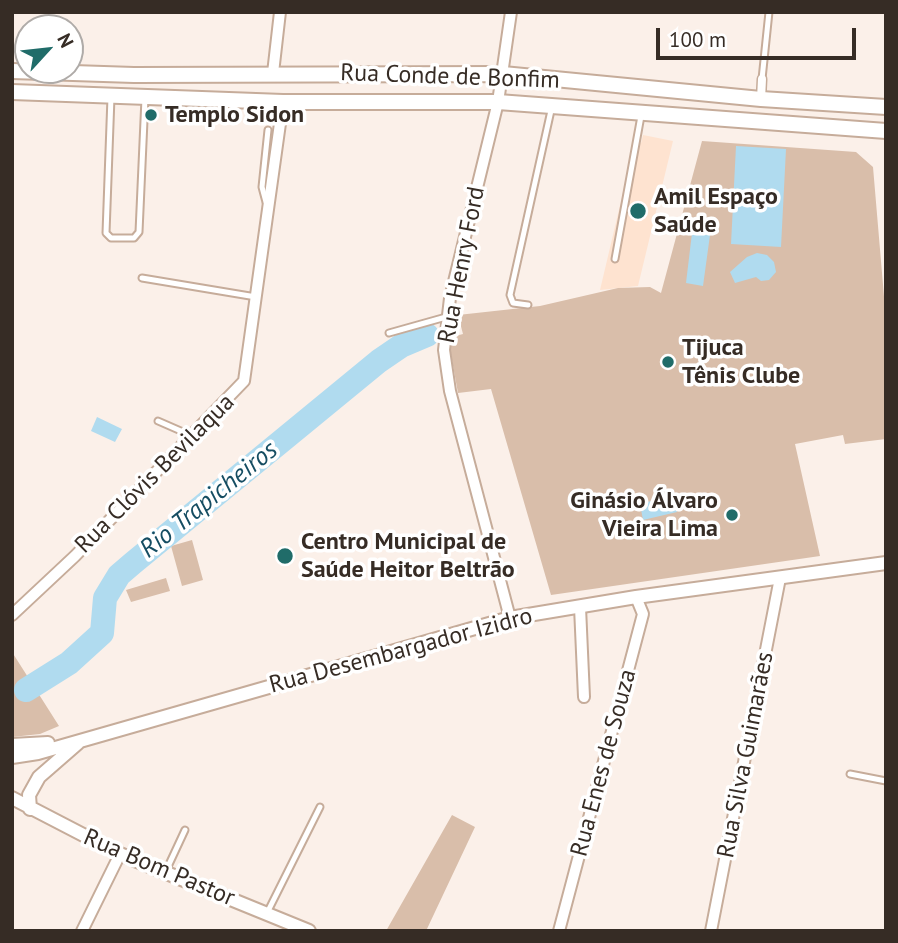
<!DOCTYPE html>
<html>
<head>
<meta charset="utf-8">
<style>
  body { margin:0 }
  #map { position:relative; width:898px; height:943px; overflow:hidden; background:#fbf0e9; font-family:"PT Sans",sans-serif }
  canvas { display:block }
  .frame { position:absolute; inset:0; border:14px solid #362c25; pointer-events:none }
  .north { position:absolute; left:14px; top:14px; width:70px; height:70px; box-sizing:border-box; background:#fff; border:2px solid #afaba8; border-radius:50%; rotate:63deg; font-size:19px; font-weight:700; line-height:28px; text-align:center; color:#362c25 }
  .north::after { content:''; display:block; margin:auto; width:24px; height:32px; background:#206c69; clip-path:polygon(50% 0,100% 100%,50% 72%,0 100%) }
  .scale { position:absolute; left:656px; top:28px; width:200px; height:32px; box-sizing:border-box; border:4px solid #362c25; border-top:0; padding-left:9px; font-size:21px; line-height:24px; white-space:nowrap; color:#362c25; -webkit-text-stroke:5px #fff; paint-order:stroke }
</style>
</head>
<body>
<div id="map">
<canvas width="898" height="943"></canvas>
<div class="frame"></div>
<div class="north">N</div>
<div class="scale">100 m</div>
</div>
<script>
const c = document.querySelector('canvas').getContext('2d');
c.lineJoin = 'round';
function fill(path, color) { c.fillStyle = color; c.fill(path, 'evenodd'); }
const poly = rows => new Path2D(rows.map(r => 'M' + r).join(''));
function trace(path, color, width, dash) { c.strokeStyle = color; c.lineWidth = width; c.lineCap = dash ? 'butt' : 'round'; c.setLineDash(dash || []); c.stroke(path); }
function label(font, color, halo, rows, align = 'center') {
  c.font = font + ' "PT Sans",sans-serif'; c.lineWidth = 7; c.setLineDash([]); c.textBaseline = 'middle'; c.strokeStyle = halo; c.fillStyle = color; for (const [text, x, y, turn = 0] of rows) {
    c.save(); c.translate(x, y); c.rotate((+turn || 0) * Math.PI / 180); c.textAlign = isNaN(turn) ? turn : align; if (halo) c.strokeText(text, 0, 0); c.fillText(text, 0, 0); c.restore();
  }
}
fill(poly([
  [643,135,673,141,638,286,600,290,635,142,641,143]
]), '#fee3d0');
fill(poly([
  [702,141,856,152,873,167,886,320,886,439,845,444,843,435,795,444,820,556,551,595,491,389,458,393,448,338,463,334,458,315,540,306,618,288,650,287,661,293],
  [192,540,203,580,182,586,171,546],
  [166,578,170,591,131,602,126,590],
  [12,652,59,726,40,734,12,737],
  [452,815,475,827,426,931,386,931]
]), '#d9beaa');
fill(poly([
  [736,146,786,149,781,247,731,244],
  [692,233,710,235,703,286,686,283],
  [757,253,767,255,774,262,776,272,769,280,761,281,756,277,735,283,730,272,747,257],
  [97,417,122,429,115,442,91,431],
  [673,495,677,512,643,520,640,504]
]), '#b0dbef');
trace(poly([
  [26,690,69,663,102,633,105,598,119,575,133,563,379,361,401,346,427,335]
]), '#b0dbef', 24);
const service = poly([
  [762,79,769,12],
  [111,97,106,233,111,238,134,238,139,232,145,98],
  [266,202,262,187,268,130],
  [615,259,641,116],
  [142,278,256,297],
  [528,305,513,303,510,295,552,106],
  [389,333,446,317],
  [158,421,190,435],
  [850,774,886,781],
  [165,873,185,830],
  [267,913,320,807]
]);
const pedestrian = poly([
  [761,99,762,79]
]);
const minor = poly([
  [273,73,280,12],
  [580,607,584,697],
  [12,615,75,556,244,381,283,102],
  [510,618,450,391,444,350,450,298,498,102,511,12],
  [82,931,120,854],
  [559,931,643,614,636,597],
  [711,931,780,578]
]);
const tertiary = poly([
  [12,745,48,743],
  [12,757,38,753,510,618,636,597,886,563],
  [12,798,120,854,309,931],
  [30,809,29,795,39,777,78,743]
]);
const secondary = poly([
  [12,71,134,75,503,74,761,99,886,107],
  [12,92,283,102,498,102,886,131]
]);
trace(service, '#c6ac9a', 9);
trace(pedestrian, '#c6ac9a', 11);
trace(minor, '#c6ac9a', 14);
trace(tertiary, '#c6ac9a', 16);
trace(secondary, '#c6ac9a', 18);
trace(service, '#fff', 5);
trace(pedestrian, '#fff', 8);
trace(minor, '#fff', 10);
trace(tertiary, '#fff', 12);
trace(secondary, '#fff', 14);
for (const [x, y, r, color] of [
  [151,115,7,"#206c69"],
  [638,211,9,"#206c69"],
  [668,362,7,"#206c69"],
  [732,515,7,"#206c69"],
  [285,556,9,"#206c69"]
]) { const dot = new Path2D(); dot.arc(x, y, r, 0, 2 * Math.PI); c.fillStyle = color; c.fill(dot); trace(dot, '#fff', 2.5); }
label('24px', '#362c25', '#fff', [
  ["Rua Conde de Bonfim",450,77,2],
  ["Rua Henry Ford",462,265,-79],
  ["Rua Clóvis Bevilaqua",155,474,-45],
  ["Rua Desembargador Izidro",401,651,-15],
  ["Rua Silva Guimarães",746,755,-79],
  ["Rua Enes de Souza",604,763,-75],
  ["Rua Bom Pastor",159,868,23]
]);
label('bold 24px', '#362c25', '#fff', [
  ["Templo Sidon",165,115],
  ["Amil Espaço",654,197],
  ["Saúde",654,225],
  ["Tijuca",682,348],
  ["Tênis Clube",682,376],
  ["Ginásio Álvaro",718,501,"right"],
  ["Vieira Lima",718,529,"right"],
  ["Centro Municipal de",301,542],
  ["Saúde Heitor Beltrão",301,570]
], 'left');
label('italic 26px', '#154d62', '#fff', [
  ["Rio Trapicheiros",209,500,-39]
]);
</script>
</body>
</html>
